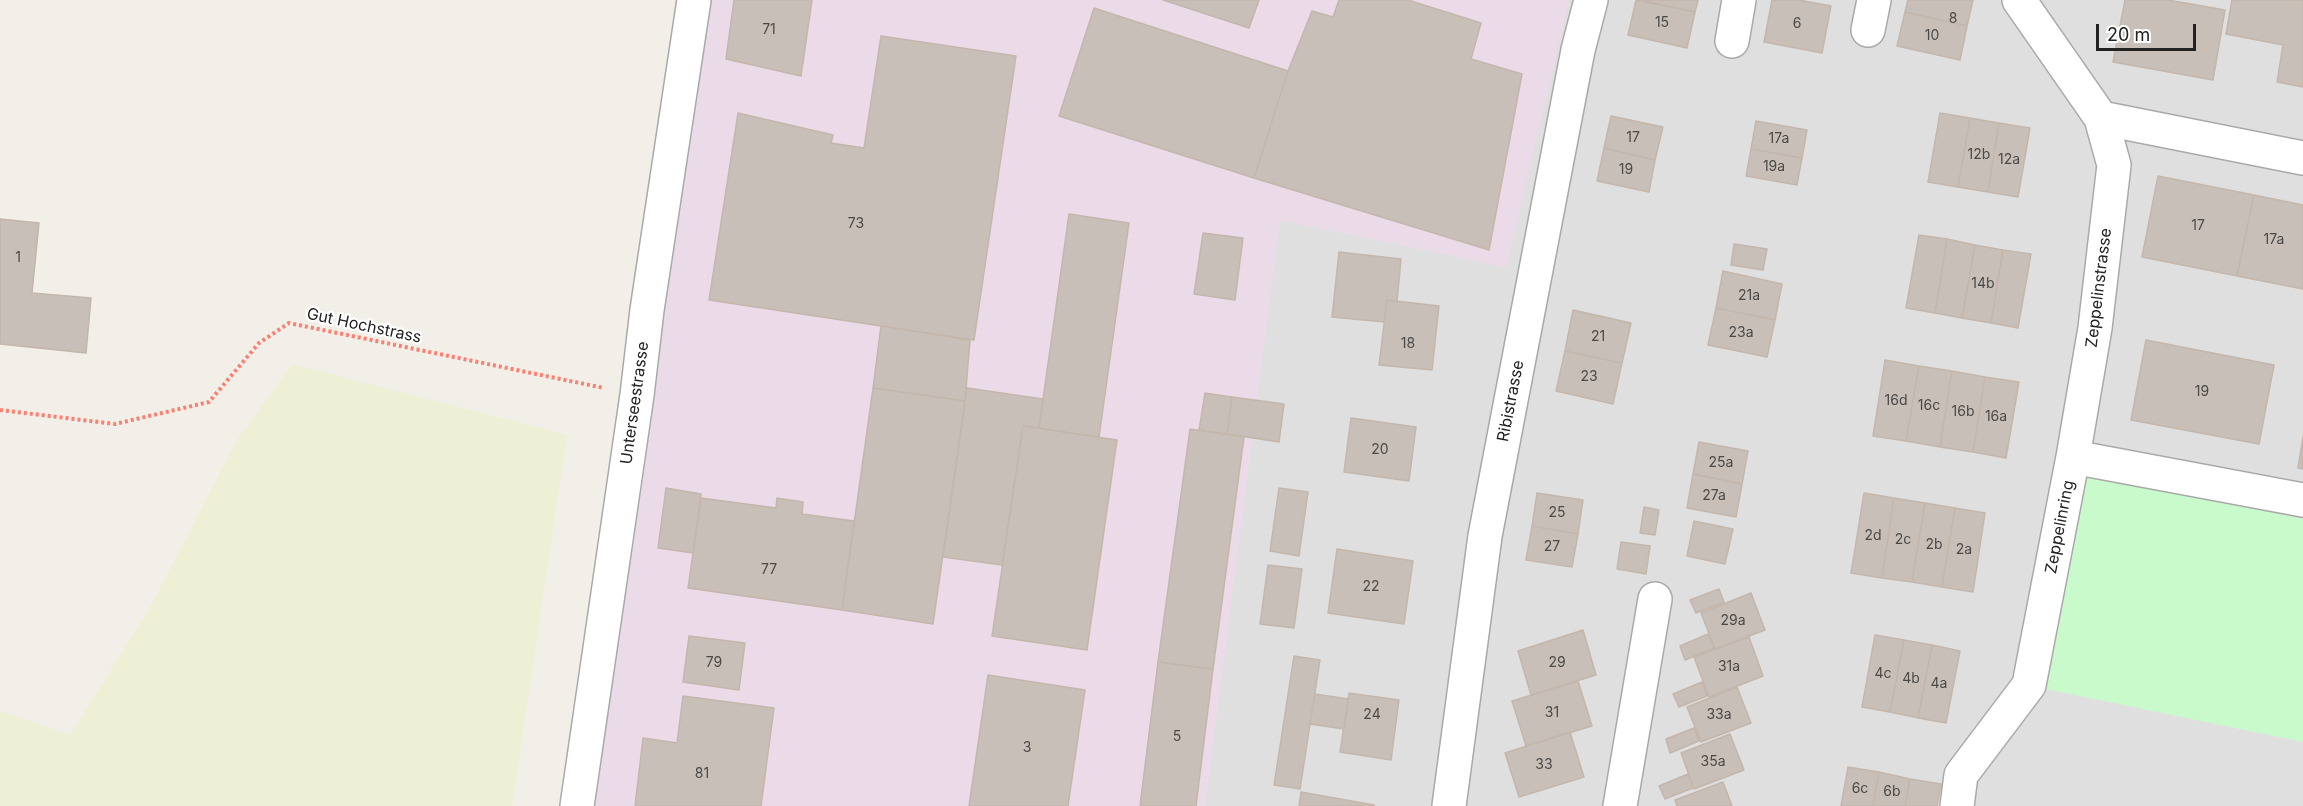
<!DOCTYPE html>
<html>
<head>
<meta charset="utf-8">
<style>
  body { margin:0 }
  #map { position:relative; width:2303px; height:806px; overflow:hidden; background:#f2efe9; font-family:Inter,sans-serif }
  canvas { display:block }
  .scale { position:absolute; left:2096px; top:24px; width:100px; height:27px; box-sizing:border-box; border:3px solid #222; border-top:0; padding-left:8px; font-size:18px; line-height:21px; white-space:nowrap; color:#222; -webkit-text-stroke:4px #fff; paint-order:stroke }
</style>
</head>
<body>
<div id="map">
<canvas width="2303" height="806"></canvas>
<div class="scale">20 m</div>
</div>
<script>
const c = document.querySelector('canvas').getContext('2d');
c.lineJoin = 'round';
function fill(path, color) { c.fillStyle = color; c.fill(path, 'evenodd'); }
const poly = rows => new Path2D(rows.map(r => 'M' + r).join(''));
function trace(path, color, width, dash) { c.strokeStyle = color; c.lineWidth = width; c.lineCap = dash ? 'butt' : 'round'; c.setLineDash(dash || []); c.stroke(path); }
function label(font, color, halo, rows, align = 'center') {
  c.font = font + ' Inter,sans-serif'; c.lineWidth = 4.5; c.setLineDash([]); c.textBaseline = 'middle'; c.strokeStyle = halo; c.fillStyle = color; for (const [text, x, y, turn = 0] of rows) {
    c.save(); c.translate(x, y); c.rotate((+turn || 0) * Math.PI / 180); c.textAlign = isNaN(turn) ? turn : align; if (halo) c.strokeText(text, 0, 0); c.fillText(text, 0, 0); c.restore();
  }
}
fill(poly([
  [694,0,2303,0,2303,806,576,806]
]), '#e0dfdf');
fill(poly([
  [694,0,1569,0,1506,267,1280,220,1205,806,577,806]
]), '#ebdbe8');
fill(poly([
  [292,364,567,435,512,806,0,806,0,711,70,735,153,602,236,441]
]), '#eef0d5');
fill(poly([
  [2083,474,2303,519,2303,742,2040,688]
]), '#c8facc');
const building = poly([
  [734,0,812,0,801,76,726,59,734,0],
  [1163,0,1259,0,1249,28,1163,0],
  [1339,0,1408,0,1481,23,1471,59,1522,74,1489,250,1254,178,1288,71,1312,11,1333,17,1339,0],
  [1636,0,1695,12,1687,48,1628,35,1636,0],
  [1641,0,1698,0,1695,12,1641,0],
  [1772,0,1799,0,1831,6,1822,53,1764,42,1772,0],
  [1908,0,1973,0,1967,26,1905,12,1908,0],
  [2125,0,2168,0,2225,10,2213,80,2113,62,2125,0],
  [2232,0,2303,0,2303,87,2277,82,2283,45,2226,34,2232,0],
  [1094,8,1288,71,1254,178,1059,116,1094,8],
  [1905,12,1967,26,1960,60,1897,46,1905,12],
  [881,36,1016,56,974,340,709,300,738,113,833,135,831,143,864,148,881,36],
  [1940,113,1970,118,1958,187,1928,182,1940,113],
  [1611,116,1663,127,1655,160,1604,148,1611,116],
  [1970,118,1999,123,1988,192,1958,187,1970,118],
  [1756,121,1807,130,1802,158,1751,149,1756,121],
  [1999,123,2030,128,2018,197,1988,192,1999,123],
  [1604,148,1655,160,1649,192,1597,181,1604,148],
  [1751,149,1802,158,1797,185,1746,176,1751,149],
  [2158,176,2254,195,2237,276,2142,257,2158,176],
  [2254,195,2303,205,2303,289,2237,276,2254,195],
  [1069,214,1129,223,1099,437,1039,428,1069,214],
  [0,219,39,223,32,293,91,298,86,353,0,344,0,219],
  [1203,233,1243,238,1235,300,1194,294,1203,233],
  [1919,235,1947,239,1935,313,1906,308,1919,235],
  [1947,239,1975,245,1962,318,1935,313,1947,239],
  [1734,244,1767,249,1763,270,1731,265,1734,244],
  [1975,245,2003,250,1991,323,1962,318,1975,245],
  [2003,250,2031,254,2018,328,1991,323,2003,250],
  [1339,252,1401,259,1397,302,1387,300,1384,322,1332,317,1339,252],
  [1723,271,1782,284,1775,320,1716,308,1723,271],
  [1387,300,1439,306,1432,370,1379,365,1387,300],
  [1716,308,1775,320,1767,357,1708,345,1716,308],
  [1573,310,1631,323,1622,363,1565,351,1573,310],
  [881,326,970,340,965,401,873,388,881,326],
  [2146,340,2274,365,2259,444,2131,420,2146,340],
  [1565,351,1622,363,1613,404,1556,391,1565,351],
  [1885,360,1919,366,1906,441,1873,436,1885,360],
  [1919,366,1952,371,1940,447,1906,441,1919,366],
  [1952,371,1985,377,1973,452,1940,447,1952,371],
  [1985,377,2019,382,2006,458,1973,452,1985,377],
  [873,388,965,401,933,624,842,610,873,388],
  [967,388,1043,399,1039,428,1023,426,1002,565,943,557,967,388],
  [1205,393,1232,397,1227,434,1199,430,1205,393],
  [1232,397,1284,404,1279,442,1227,434,1232,397],
  [1351,418,1416,427,1409,481,1344,472,1351,418],
  [1023,426,1117,440,1087,650,992,636,1023,426],
  [1190,429,1244,437,1213,669,1158,662,1190,429],
  [2303,437,2303,469,2298,468,2303,437],
  [1699,442,1748,451,1742,484,1693,474,1699,442],
  [1693,474,1742,484,1736,517,1687,508,1693,474],
  [666,488,701,494,693,553,658,548,666,488],
  [1279,488,1308,492,1299,556,1270,551,1279,488],
  [1537,493,1583,500,1578,534,1532,526,1537,493],
  [1864,493,1894,498,1882,578,1851,573,1864,493],
  [701,498,776,508,777,498,803,502,802,514,854,521,842,610,688,588,701,498],
  [1894,498,1925,503,1912,582,1882,578,1894,498],
  [1925,503,1955,508,1942,587,1912,582,1925,503],
  [1644,507,1659,510,1655,535,1640,533,1644,507],
  [1955,508,1985,513,1973,592,1942,587,1955,508],
  [1694,521,1733,529,1725,564,1687,556,1694,521],
  [1532,526,1578,534,1572,567,1526,560,1532,526],
  [1621,542,1650,546,1646,574,1617,569,1621,542],
  [1337,549,1413,561,1404,624,1328,613,1337,549],
  [1268,565,1302,569,1294,628,1260,624,1268,565],
  [1719,589,1724,602,1696,613,1690,600,1719,589],
  [1751,593,1765,630,1715,649,1701,613,1751,593],
  [1583,630,1596,675,1531,695,1518,651,1583,630],
  [1708,634,1714,648,1685,660,1680,646,1708,634],
  [1875,635,1904,640,1890,712,1862,707,1875,635],
  [689,636,745,643,739,690,683,682,689,636],
  [1749,637,1763,676,1709,697,1694,657,1749,637],
  [1904,640,1932,645,1918,718,1890,712,1904,640],
  [1932,645,1960,651,1946,723,1918,718,1932,645],
  [1294,656,1320,660,1300,789,1274,785,1294,656],
  [1158,662,1213,669,1196,806,1140,806,1158,662],
  [988,675,1085,690,1068,806,969,806,988,675],
  [1578,681,1592,726,1526,746,1512,701,1578,681],
  [1702,682,1707,696,1679,707,1673,694,1702,682],
  [1737,687,1751,723,1701,742,1687,707,1737,687],
  [1349,693,1399,700,1391,760,1340,752,1349,693],
  [1315,694,1348,699,1344,729,1310,724,1315,694],
  [683,696,774,708,761,806,635,806,643,738,677,743,683,696],
  [1694,728,1699,741,1670,753,1666,739,1694,728],
  [1570,732,1584,777,1519,797,1505,753,1570,732],
  [1730,734,1744,770,1694,789,1681,753,1730,734],
  [1848,767,1879,772,1873,806,1841,806,1848,767],
  [1879,772,1910,779,1905,806,1873,806,1879,772],
  [1688,774,1693,788,1665,799,1659,786,1688,774],
  [1910,779,1941,784,1937,806,1905,806,1910,779],
  [1723,782,1732,806,1677,806,1675,800,1723,782],
  [1301,792,1374,805,1374,806,1299,806,1301,792]
]);
fill(building, '#c7bfb8');
trace(building, '#c4b6ab', 1.5);
const minor = poly([
  [2019,0,2101,118,2114,165,2095,328,2073,457],
  [1868,30,1874,0],
  [1732,41,1739,0],
  [2101,118,2303,158],
  [577,806,637,395,647,310,694,0],
  [1449,806,1485,536,1578,50,1591,0],
  [1620,806,1655,599],
  [1957,806,1961,775,2029,685,2073,457,2303,500]
]);
trace(minor, '#a9a9a9', 36);
trace(poly([
  [0,410,115,424,209,402,259,343,289,323,604,388]
]), '#fa8072', 4, [3, 3]);
trace(minor, '#fff', 33);
label('14px', '#4b4948', null, [
  ["8",1953,19],
  ["15",1662,23],
  ["6",1797,24],
  ["71",769,30],
  ["10",1932,36],
  ["17",1633,138],
  ["17a",1779,139],
  ["12b",1979,155],
  ["12a",2009,160],
  ["19a",1774,167],
  ["19",1626,170],
  ["73",856,224],
  ["17",2198,226],
  ["17a",2274,240],
  ["1",18,258],
  ["14b",1983,284],
  ["21a",1749,296],
  ["23a",1741,333],
  ["21",1598,337],
  ["18",1408,344],
  ["23",1589,377],
  ["19",2202,392],
  ["16d",1896,401],
  ["16c",1929,406],
  ["16b",1963,412],
  ["16a",1996,417],
  ["20",1380,450],
  ["25a",1721,463],
  ["27a",1714,496],
  ["25",1557,513],
  ["2d",1873,536],
  ["2c",1903,540],
  ["2b",1934,545],
  ["27",1552,547],
  ["2a",1964,550],
  ["77",769,570],
  ["22",1371,587],
  ["29a",1733,621],
  ["79",714,663],
  ["29",1557,663],
  ["31a",1729,667],
  ["4c",1883,674],
  ["4b",1911,679],
  ["4a",1939,684],
  ["31",1552,713],
  ["24",1372,715],
  ["33a",1719,715],
  ["5",1177,737],
  ["3",1027,748],
  ["35a",1713,762],
  ["33",1544,765],
  ["81",702,774],
  ["6c",1860,789],
  ["6b",1892,792]
]);
label('16px', '#222', '#fff', [
  ["Zeppelinstrasse",2099,288,-83],
  ["Gut Hochstrass",364,326,12],
  ["Ribistrasse",1511,401,-79],
  ["Unterseestrasse",635,403,-82],
  ["Zeppelinring",2060,527,-79]
]);
</script>
</body>
</html>
